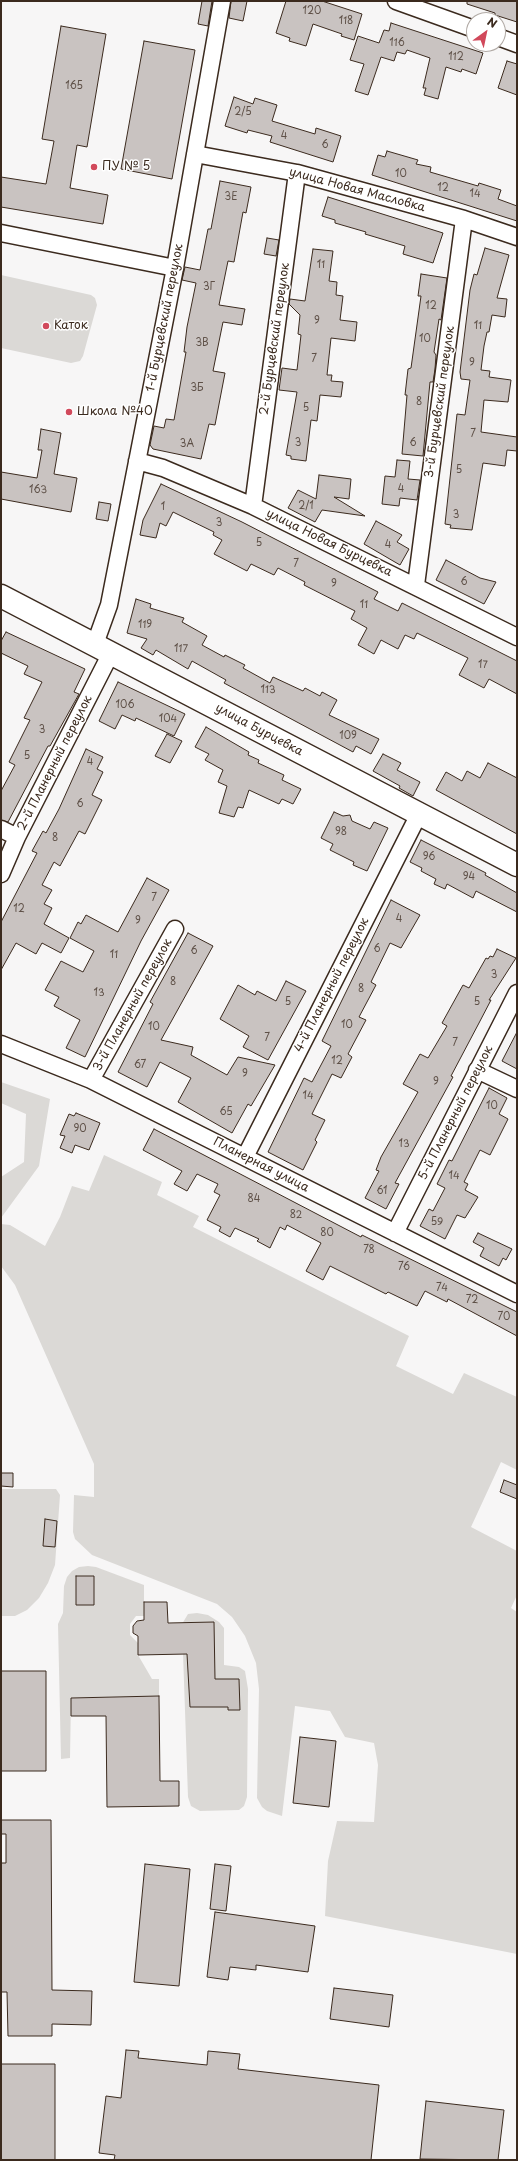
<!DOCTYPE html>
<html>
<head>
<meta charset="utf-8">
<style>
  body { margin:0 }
  #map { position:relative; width:518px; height:2161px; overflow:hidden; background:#f7f6f6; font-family:"Playpen Sans",sans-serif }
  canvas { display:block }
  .frame { position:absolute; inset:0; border:2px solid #3b2a1e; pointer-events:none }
  .north { position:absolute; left:466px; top:12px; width:40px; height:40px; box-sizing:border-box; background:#fff; border:1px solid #b1aaa5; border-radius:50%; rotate:33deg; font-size:11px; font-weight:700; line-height:16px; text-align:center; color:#3b2a1e }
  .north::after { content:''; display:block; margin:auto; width:14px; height:18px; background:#d1495b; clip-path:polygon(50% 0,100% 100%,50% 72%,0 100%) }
</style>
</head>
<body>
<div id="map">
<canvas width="518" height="2161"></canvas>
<div class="frame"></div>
<div class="north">N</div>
</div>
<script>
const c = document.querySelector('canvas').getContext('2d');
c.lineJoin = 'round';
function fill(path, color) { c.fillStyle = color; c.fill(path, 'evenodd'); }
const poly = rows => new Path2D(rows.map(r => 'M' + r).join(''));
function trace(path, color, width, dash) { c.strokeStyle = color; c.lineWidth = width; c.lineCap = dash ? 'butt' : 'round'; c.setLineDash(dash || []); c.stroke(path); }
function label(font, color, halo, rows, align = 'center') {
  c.font = font + ' "Playpen Sans",sans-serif'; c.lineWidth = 3; c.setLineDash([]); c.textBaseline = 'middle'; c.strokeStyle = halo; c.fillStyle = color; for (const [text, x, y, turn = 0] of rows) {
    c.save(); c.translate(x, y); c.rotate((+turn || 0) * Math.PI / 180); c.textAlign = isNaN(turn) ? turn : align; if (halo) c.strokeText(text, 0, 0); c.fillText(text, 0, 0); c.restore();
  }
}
fill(poly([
  [1,275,91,295,95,298,97,305,83,356,80,361,71,363,1,348],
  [1,1082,50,1099,39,1166,1,1218,1,1177,24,1162,26,1114,1,1103],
  [104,1155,162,1182,157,1195,199,1216,193,1227,409,1336,396,1366,453,1394,464,1373,517,1397,517,1470,501,1462,471,1527,517,1551,517,1595,511,1608,517,1612,517,1954,325,1916,328,1861,337,1821,374,1822,378,1765,374,1743,345,1737,330,1711,295,1706,282,1816,267,1811,262,1807,257,1798,259,1689,256,1663,245,1636,232,1617,217,1604,92,1555,75,1539,73,1532,74,1495,94,1497,94,1464,15,1285,1,1266,1,1224,10,1225,45,1246,60,1217,72,1186,89,1191],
  [1,1489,56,1489,60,1495,55,1565,48,1583,39,1598,27,1610,15,1616,1,1616],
  [88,1566,96,1567,144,1585,144,1616,136,1616,130,1624,130,1635,138,1643,138,1655,152,1679,159,1679,159,1696,71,1698,70,1758,61,1759,58,1624,63,1613,64,1586,67,1577,72,1571,79,1567],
  [197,1613,208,1615,219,1622,224,1628,224,1665,239,1667,245,1671,248,1689,247,1797,244,1806,239,1810,200,1811,191,1806,188,1797,182,1624,188,1614]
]), '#dbd9d6');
const building = poly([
  [202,1,212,1,208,26,198,24,202,1],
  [231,1,247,1,243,21,229,18,231,1],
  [286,1,322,1,362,14,354,40,341,36,342,34,313,24,306,46,289,41,290,38,276,33,286,1],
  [467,1,517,1,517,22,495,15,495,13,467,4,467,1],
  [391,23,483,53,476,74,462,69,461,72,446,67,438,99,424,95,426,88,423,88,430,58,407,50,405,54,397,52,394,61,381,57,368,95,355,91,364,64,350,60,358,36,379,43,384,30,389,31,391,23],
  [61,26,106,34,87,147,77,145,70,188,108,195,103,224,1,207,1,177,46,184,54,141,42,139,61,26],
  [144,41,195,50,172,179,121,169,144,41],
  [507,61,517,64,517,95,498,88,507,61],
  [234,97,253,104,255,98,277,105,272,121,315,134,316,128,341,136,333,162,270,142,272,136,248,130,247,133,225,126,234,97],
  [387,151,418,160,416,164,431,167,430,172,478,186,479,183,501,190,498,199,517,206,517,221,372,175,378,155,385,157,387,151],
  [220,181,251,187,246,213,243,212,234,262,228,261,219,305,245,309,244,313,242,325,223,322,213,371,225,373,215,425,209,424,201,459,153,449,150,445,154,426,164,428,166,419,174,420,186,352,184,352,187,327,196,283,182,280,185,267,200,270,208,229,211,229,220,181],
  [328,197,443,233,433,263,403,254,405,246,365,234,366,232,335,223,335,220,322,216,328,197],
  [267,238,279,240,276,256,264,254,267,238],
  [485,248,509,255,497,298,507,299,505,317,492,315,489,332,487,332,484,346,481,370,490,371,489,377,511,380,508,402,484,400,481,432,517,437,517,451,507,450,505,466,483,463,472,530,450,528,451,525,445,524,457,414,465,415,470,380,461,379,460,372,470,290,474,274,477,275,485,248],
  [313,249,333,251,329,281,337,282,336,295,343,296,340,320,357,322,355,341,331,338,327,375,332,375,331,381,343,382,341,397,320,395,317,421,311,420,306,461,291,459,291,456,286,455,297,392,279,390,282,368,297,370,301,335,298,334,300,315,289,304,290,299,305,301,313,249],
  [421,274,447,278,441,320,439,319,434,352,436,355,435,369,433,382,430,382,423,456,402,454,407,395,405,395,408,369,411,368,421,296,418,296,421,274],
  [41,429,61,433,54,474,77,478,71,512,1,499,1,472,37,478,42,450,38,450,41,429],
  [397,460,410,461,408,479,420,480,417,500,400,498,399,506,382,504,385,476,395,477,397,460],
  [319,475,351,479,349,499,334,497,365,516,322,510,315,522,288,508,298,490,316,499,319,475],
  [161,484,242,522,378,592,374,599,398,611,402,603,517,661,517,694,489,679,484,688,459,675,468,658,417,633,414,639,405,635,398,649,381,640,374,654,358,645,367,628,351,619,355,611,304,585,305,582,278,568,274,575,251,564,247,571,214,554,222,540,213,535,214,532,173,512,166,526,160,523,156,538,140,535,143,520,161,484],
  [99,502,111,504,108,521,96,519,99,502],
  [376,521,402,535,397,542,409,549,400,565,364,544,376,521],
  [446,560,480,578,496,582,484,604,436,580,446,560],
  [136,599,151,604,150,608,184,618,182,622,207,636,202,645,224,657,225,655,245,665,243,668,270,683,273,677,303,691,305,688,320,696,322,692,337,700,329,715,379,739,371,754,356,746,353,752,224,683,226,680,192,661,188,669,156,650,153,655,141,648,147,639,127,633,136,599],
  [6,632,85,669,74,692,79,694,50,746,48,746,8,822,1,820,1,791,15,765,9,762,30,720,24,718,42,682,24,674,28,666,1,653,1,641,6,632],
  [118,682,185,714,174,736,136,718,135,721,122,715,115,729,99,721,118,682],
  [206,727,249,752,248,755,259,760,258,763,284,775,282,780,301,789,293,804,282,799,279,804,249,790,243,808,238,807,234,817,219,813,227,786,218,782,223,770,205,760,209,754,195,747,206,727],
  [167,734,182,741,170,763,155,756,167,734],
  [86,749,103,757,97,769,103,772,92,795,102,800,85,834,79,831,60,866,54,862,42,885,52,890,44,904,52,908,44,924,69,938,61,953,42,943,36,954,16,943,1,970,1,922,37,853,32,851,43,831,46,833,59,809,86,749],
  [383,754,401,763,397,770,420,782,413,796,399,788,400,786,373,771,383,754],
  [488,763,517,778,517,834,436,790,446,772,462,781,467,771,480,778,488,763],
  [334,812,343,816,350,815,352,821,370,829,374,822,388,828,367,871,353,865,354,862,330,850,333,844,321,838,334,812],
  [421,840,486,873,485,875,517,893,517,912,476,891,473,898,447,884,445,889,434,884,436,879,421,871,422,868,410,862,421,840],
  [147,878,169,890,141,941,85,1057,66,1048,80,1020,54,1006,59,997,45,990,61,961,83,972,94,951,70,938,78,922,81,924,86,915,118,932,147,878],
  [391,900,420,915,401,948,390,943,371,982,376,985,359,1017,366,1020,348,1054,352,1057,341,1078,332,1074,312,1114,325,1120,315,1140,317,1142,303,1170,268,1152,304,1078,312,1082,331,1046,322,1041,391,900],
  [188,933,213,946,161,1040,193,1047,191,1055,227,1075,238,1057,275,1065,251,1106,248,1104,232,1133,178,1102,191,1078,160,1062,147,1087,118,1072,153,1004,150,1002,188,933],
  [497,949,516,958,489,1000,491,1000,479,1023,451,1076,453,1077,395,1183,399,1184,386,1209,365,1198,379,1171,376,1170,381,1157,418,1092,403,1084,420,1054,428,1058,447,1026,442,1023,463,985,469,988,486,958,488,959,490,956,493,957,497,949],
  [286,981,306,991,268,1060,243,1047,249,1036,220,1019,238,985,255,995,257,991,276,1001,286,981],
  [517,1032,517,1069,502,1061,517,1032],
  [489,1088,507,1098,499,1114,508,1119,490,1155,480,1150,464,1182,468,1184,465,1190,478,1197,465,1218,457,1215,445,1239,420,1226,429,1209,433,1211,445,1188,437,1184,449,1160,452,1161,489,1088],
  [76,1113,100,1123,89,1150,75,1145,72,1153,60,1148,65,1136,60,1135,69,1114,74,1116,76,1113],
  [154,1129,361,1237,362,1235,517,1312,517,1336,448,1299,447,1302,425,1291,417,1306,388,1292,386,1294,330,1266,323,1280,306,1271,321,1243,287,1225,285,1230,280,1227,270,1248,257,1241,259,1239,235,1228,230,1237,219,1231,221,1227,207,1220,220,1195,214,1192,218,1184,197,1174,187,1191,174,1184,182,1171,143,1150,154,1129],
  [478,1233,512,1249,506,1260,503,1258,499,1266,480,1256,484,1248,473,1242,478,1233],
  [1,1473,13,1473,13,1487,1,1486,1,1473],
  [504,1480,517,1485,517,1499,500,1492,504,1480],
  [45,1519,57,1521,55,1547,43,1546,45,1519],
  [76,1576,94,1576,94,1605,76,1605,76,1576],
  [144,1602,167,1602,168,1623,214,1622,215,1679,239,1679,240,1710,228,1710,228,1707,190,1707,187,1654,138,1655,138,1636,133,1633,133,1626,137,1621,144,1620,144,1602],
  [1,1671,46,1671,46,1771,1,1771,1,1671],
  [159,1696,160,1781,179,1781,179,1806,107,1807,106,1716,71,1716,71,1698,159,1696],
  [300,1737,336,1741,329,1807,293,1803,300,1737],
  [1,1820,51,1820,52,1990,92,1991,91,2025,52,2024,52,2036,8,2036,7,1992,1,1992,1,1863,6,1863,6,1834,1,1834,1,1820],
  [145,1864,190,1869,179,1986,134,1982,145,1864],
  [215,1864,231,1866,226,1911,210,1909,215,1864],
  [215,1912,315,1926,308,1972,256,1965,256,1970,230,1967,228,1980,207,1977,215,1912],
  [334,1988,393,1995,389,2027,330,2019,334,1988],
  [126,2050,139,2051,138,2058,207,2065,208,2051,240,2054,238,2069,379,2085,371,2160,114,2160,115,2155,99,2153,106,2096,121,2098,126,2050],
  [1,2064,55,2064,55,2160,1,2160,1,2064],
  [426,2101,504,2110,498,2160,420,2159,426,2101]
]);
fill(building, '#c9c3c1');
trace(building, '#3b2a1e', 1);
const street = poly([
  [396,1,474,29],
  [498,37,517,44],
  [195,154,297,173,464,219,517,237],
  [1,233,175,268],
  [137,461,163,468,253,506,517,637],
  [253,506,297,173],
  [416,585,464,219],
  [95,644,109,605,175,268,222,1],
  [1,829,17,837],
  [1,874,17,837,111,653],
  [1,1044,91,1080,517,1294],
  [477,1070,517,1089],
  [91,1080,175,929],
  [245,1157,419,814],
  [395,1233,517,993]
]);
const secondary = poly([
  [1,596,517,865]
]);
trace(street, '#3b2a1e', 19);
trace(secondary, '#3b2a1e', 25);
trace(street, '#fff', 16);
trace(secondary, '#fff', 22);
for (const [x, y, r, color] of [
  [94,167,4,"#d1495b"],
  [46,326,4,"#d1495b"],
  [69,412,4,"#d1495b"]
]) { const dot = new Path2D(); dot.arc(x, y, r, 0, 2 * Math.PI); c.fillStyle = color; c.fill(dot); trace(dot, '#fff', 1.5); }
label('10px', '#5e5047', null, [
  ["120",312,11],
  ["118",346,21],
  ["116",397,43],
  ["112",456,57],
  ["165",74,86],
  ["2/5",243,112],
  ["4",284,136],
  ["6",325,145],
  ["10",401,174],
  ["12",443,188],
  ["14",475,194],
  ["3Е",231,197],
  ["11",321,265],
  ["3Г",209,287],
  ["12",431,306],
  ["9",317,321],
  ["11",478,326],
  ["10",425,339],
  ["3В",202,343],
  ["7",314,359],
  ["9",472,363],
  ["3Б",197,388],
  ["8",419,402],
  ["5",306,408],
  ["7",473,434],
  ["3",298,443],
  ["6",413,443],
  ["3А",187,444],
  ["5",459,470],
  ["4",401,489],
  ["163",38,490],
  ["2/1",306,506],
  ["1",163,507],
  ["3",456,515],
  ["3",219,523],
  ["5",259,543],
  ["4",388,545],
  ["7",296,564],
  ["6",464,582],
  ["9",334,584],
  ["11",364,605],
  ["119",145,625],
  ["117",181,649],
  ["17",483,665],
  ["113",268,690],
  ["106",125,705],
  ["104",168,719],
  ["3",42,730],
  ["109",348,736],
  ["5",27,756],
  ["4",90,762],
  ["6",80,804],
  ["98",341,832],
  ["8",55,838],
  ["96",429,857],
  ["94",469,877],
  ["7",154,898],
  ["12",19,909],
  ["4",399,919],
  ["9",138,921],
  ["6",377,949],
  ["6",194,951],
  ["11",114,955],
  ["3",494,975],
  ["8",173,982],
  ["8",361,989],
  ["13",99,993],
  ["5",288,1002],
  ["5",477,1002],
  ["10",347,1025],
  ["10",154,1027],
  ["7",267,1038],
  ["7",455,1043],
  ["12",337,1061],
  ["67",140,1065],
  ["9",245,1074],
  ["9",436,1082],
  ["14",308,1096],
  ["10",492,1106],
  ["65",226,1112],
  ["90",80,1129],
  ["13",404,1144],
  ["14",454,1176],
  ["61",382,1191],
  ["84",254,1199],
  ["82",296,1215],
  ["59",437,1222],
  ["80",327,1233],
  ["78",369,1250],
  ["76",404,1267],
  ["74",442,1288],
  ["72",472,1300],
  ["70",504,1317]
]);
label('12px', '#3b2a1e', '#fff', [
  ["ПУ № 5",102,167],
  ["Каток",54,326],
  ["Школа №40",77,412]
], 'left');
label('12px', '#3b2a1e', '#fff', [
  ["улица Новая Масловка",357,190,15],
  ["1-й Бурцевский переулок",165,318,-79],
  ["2-й Бурцевский переулок",275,339,-82],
  ["3-й Бурцевский переулок",440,402,-82],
  ["улица Новая Бурцевка",329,543,26],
  ["улица Бурцевка",259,730,28],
  ["2-й Планерный переулок",55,763,-63],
  ["4-й Планерный переулок",332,985,-63],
  ["3-й Планерный переулок",133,1005,-61],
  ["5-й Планерный переулок",456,1113,-63],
  ["Планерная улица",261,1165,27]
]);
</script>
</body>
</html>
